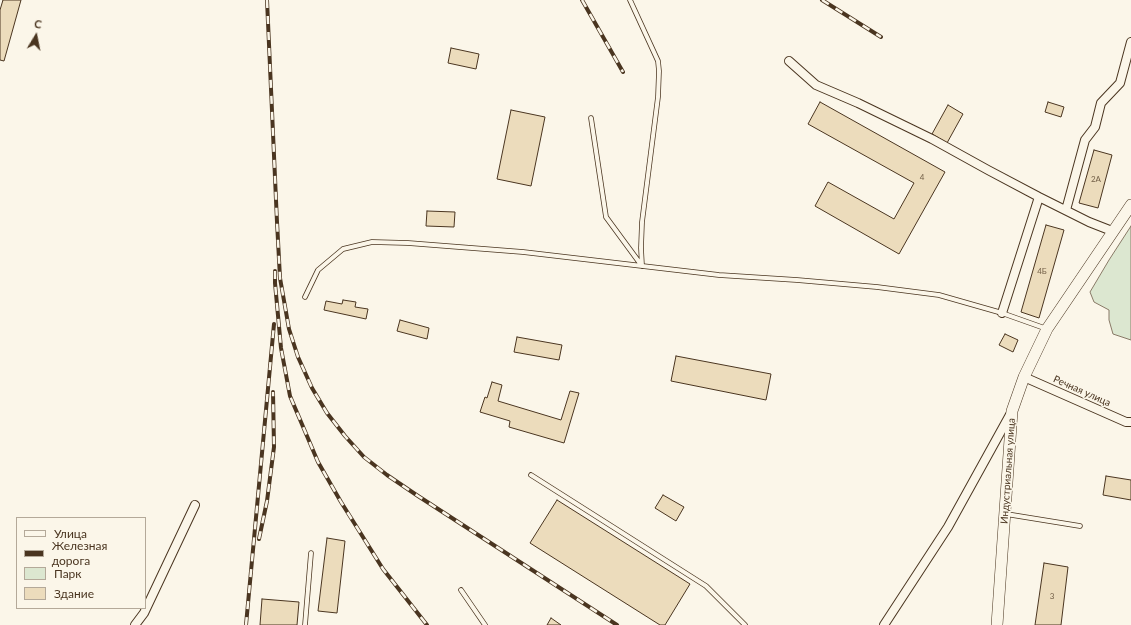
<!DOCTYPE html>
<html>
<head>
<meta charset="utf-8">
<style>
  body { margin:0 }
  #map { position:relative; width:1131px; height:625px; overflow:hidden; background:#fbf6e9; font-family:Lato,sans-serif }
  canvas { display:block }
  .legend { position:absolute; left:16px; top:517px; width:130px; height:92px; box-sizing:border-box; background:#fbf6e9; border:1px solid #b4a999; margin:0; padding:5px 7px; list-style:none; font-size:12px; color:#4a3520 }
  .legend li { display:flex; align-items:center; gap:8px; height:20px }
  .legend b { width:20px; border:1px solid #b4a999 }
  .north { position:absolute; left:16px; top:16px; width:40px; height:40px; -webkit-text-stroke:3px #fbf6e9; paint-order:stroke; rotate:10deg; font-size:11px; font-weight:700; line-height:16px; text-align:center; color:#4a3520 }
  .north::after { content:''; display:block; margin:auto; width:14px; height:18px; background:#4a3520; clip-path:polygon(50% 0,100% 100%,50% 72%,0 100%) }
</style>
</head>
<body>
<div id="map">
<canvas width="1131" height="625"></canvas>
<ul class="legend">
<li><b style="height:5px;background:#fbf6e9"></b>Улица</li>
<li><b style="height:5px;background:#4a3520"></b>Железная дорога</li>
<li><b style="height:11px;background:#dce7d0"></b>Парк</li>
<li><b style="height:11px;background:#ecdcbc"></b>Здание</li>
</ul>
<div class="north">С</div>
</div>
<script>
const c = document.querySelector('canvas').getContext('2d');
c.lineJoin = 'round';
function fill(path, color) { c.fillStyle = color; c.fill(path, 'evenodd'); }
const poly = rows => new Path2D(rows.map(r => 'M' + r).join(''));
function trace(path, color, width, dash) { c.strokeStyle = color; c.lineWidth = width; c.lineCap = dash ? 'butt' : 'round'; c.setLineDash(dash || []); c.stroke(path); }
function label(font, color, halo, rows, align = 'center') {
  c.font = font + ' Lato,sans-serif'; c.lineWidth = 3; c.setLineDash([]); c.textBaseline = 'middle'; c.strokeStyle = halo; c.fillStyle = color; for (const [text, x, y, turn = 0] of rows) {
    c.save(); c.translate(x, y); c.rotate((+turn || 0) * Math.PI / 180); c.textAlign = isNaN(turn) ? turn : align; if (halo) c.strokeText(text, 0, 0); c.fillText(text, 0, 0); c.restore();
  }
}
const green = poly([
  [1131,226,1131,340,1113,334,1109,320,1109,310,1094,302,1090,292,1109,260,1131,226]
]);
fill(green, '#dce7d0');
trace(green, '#887966', 1);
const building = poly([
  [3,0,21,0,4,61,0,60,0,10,3,0],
  [451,48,479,54,476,69,448,63,451,48],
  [820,102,945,172,899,254,815,206,828,182,894,219,914,183,808,124,820,102],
  [1048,102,1064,107,1061,117,1045,112,1048,102],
  [948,105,963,114,947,143,932,134,948,105],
  [511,110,545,117,531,186,497,179,511,110],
  [1094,150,1112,155,1098,208,1079,203,1094,150],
  [427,211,455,212,454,227,426,226,427,211],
  [1046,225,1064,230,1039,318,1021,312,1046,225],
  [343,300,356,302,355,307,368,309,366,319,324,310,326,301,342,304,343,300],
  [400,320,429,328,427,339,397,331,400,320],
  [1005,334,1018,340,1013,352,999,345,1005,334],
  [517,337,562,345,559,360,514,352,517,337],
  [676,356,771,374,766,400,671,381,676,356],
  [492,382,502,385,498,401,561,420,570,391,579,393,564,443,509,427,510,421,480,412,485,397,487,398,492,382],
  [1106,476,1131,480,1131,500,1103,495,1106,476],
  [663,495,684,507,676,521,655,508,663,495],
  [557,500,690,584,665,625,660,625,530,543,557,500],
  [327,538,345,541,337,613,318,611,327,538],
  [1044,563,1068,567,1061,625,1035,625,1044,563],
  [262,599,299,602,297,625,260,625,262,599],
  [551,618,561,625,547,625,551,618]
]);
fill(building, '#ecdcbc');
trace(building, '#4a3520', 1);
const lane = poly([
  [630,0,658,61,659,71,658,97,642,222,641,248,642,266],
  [591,118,606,217,642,266],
  [305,297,318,270,343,249,372,242,408,243,523,252,719,275,797,280,877,287,939,295,1002,313,1047,329],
  [531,475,706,586,745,625],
  [1006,514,1080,526],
  [461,590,485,625],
  [305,625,311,553]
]);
const street = poly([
  [789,61,816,85,858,103,932,139,988,170,1039,197,1089,222,1112,231],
  [1066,210,1085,140,1095,127,1101,103,1120,83,1131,42],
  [1002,313,1039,197],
  [1024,377,1126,422,1131,422],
  [135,625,144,613,195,505],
  [884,625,948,527,1011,413]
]);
const secondary = poly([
  [997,625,1012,411,1024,377,1047,329,1131,205]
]);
trace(lane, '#4a3520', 5.5);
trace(street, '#4a3520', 10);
trace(secondary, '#4a3520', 12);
trace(lane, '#fbf6e9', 4);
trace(street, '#fbf6e9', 8);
trace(secondary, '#fbf6e9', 11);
const rail = poly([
  [267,0,277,222,280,278,289,329,298,357,312,388,327,413,345,436,364,457,387,475,418,496,617,625],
  [582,0,623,72],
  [822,0,881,37],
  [275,271,275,283,281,348,290,396,318,462,341,502,383,569,427,625],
  [259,539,267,501,274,447,273,392],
  [246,625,274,324]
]);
trace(rail, '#4a3520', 4);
trace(rail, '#fbf6e9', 2.5, [8]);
label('8px', '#725f47', null, [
  ["4",922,177],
  ["2А",1096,179],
  ["4Б",1042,271],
  ["3",1052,596]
]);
label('10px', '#4a3520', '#fbf6e9', [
  ["Речная улица",1082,391,24],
  ["Индустриальная улица",1008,471,-86]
]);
</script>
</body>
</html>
